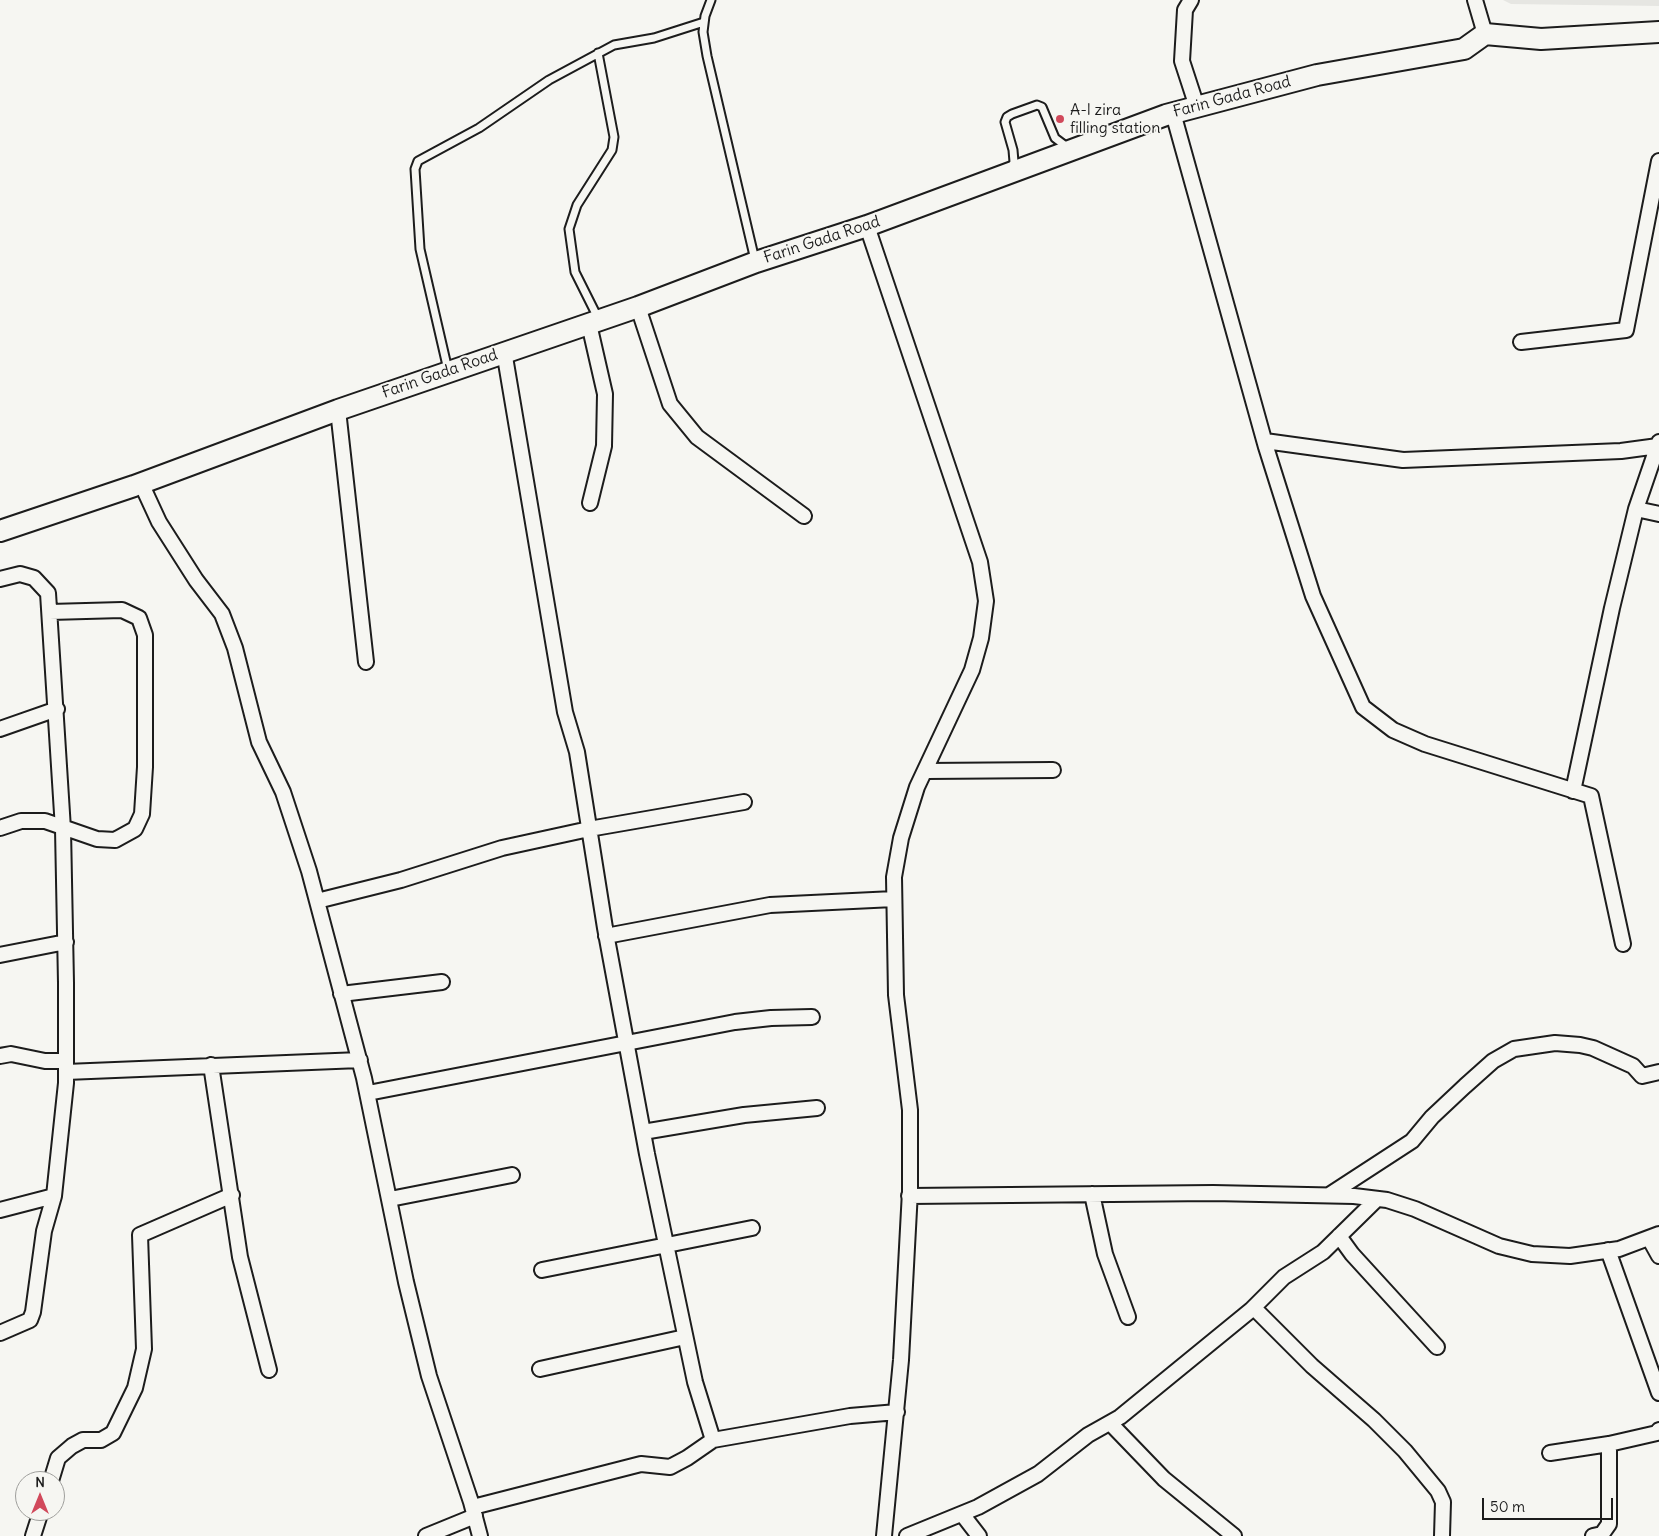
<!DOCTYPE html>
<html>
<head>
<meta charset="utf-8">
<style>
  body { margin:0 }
  #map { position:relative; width:1659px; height:1536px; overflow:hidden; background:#f6f6f2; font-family:Delius,sans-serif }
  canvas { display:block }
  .north { position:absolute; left:15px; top:1471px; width:50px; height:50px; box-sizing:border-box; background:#f6f6f2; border:1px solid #9f9f9c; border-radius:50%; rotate:0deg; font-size:14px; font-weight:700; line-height:20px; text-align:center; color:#1c1c1c }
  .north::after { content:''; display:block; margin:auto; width:18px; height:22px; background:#d1495b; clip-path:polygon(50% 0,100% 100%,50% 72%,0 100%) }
  .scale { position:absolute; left:1482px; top:1498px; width:131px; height:22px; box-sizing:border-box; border:2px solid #1c1c1c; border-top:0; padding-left:6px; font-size:15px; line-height:18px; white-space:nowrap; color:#1c1c1c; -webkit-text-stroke:4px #f6f6f2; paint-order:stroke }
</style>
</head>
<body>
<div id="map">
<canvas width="1659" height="1536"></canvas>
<div class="north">N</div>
<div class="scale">50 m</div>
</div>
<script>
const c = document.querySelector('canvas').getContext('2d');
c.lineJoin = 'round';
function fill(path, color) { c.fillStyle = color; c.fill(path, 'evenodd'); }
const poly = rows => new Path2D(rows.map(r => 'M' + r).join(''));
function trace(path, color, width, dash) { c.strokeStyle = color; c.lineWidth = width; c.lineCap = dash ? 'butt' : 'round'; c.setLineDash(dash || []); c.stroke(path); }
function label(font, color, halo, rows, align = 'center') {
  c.font = font + ' Delius,sans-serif'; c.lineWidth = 4; c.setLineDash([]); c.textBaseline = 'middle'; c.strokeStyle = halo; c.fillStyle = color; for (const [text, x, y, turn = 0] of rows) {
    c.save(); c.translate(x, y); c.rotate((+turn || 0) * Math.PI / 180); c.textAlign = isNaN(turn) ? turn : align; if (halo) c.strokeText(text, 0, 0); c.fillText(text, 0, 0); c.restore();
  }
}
fill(poly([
  [1503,0,1659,0,1659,6,1511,4]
]), '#e6e6e2');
const service = poly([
  [711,0,705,16,703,32,707,56,755,260],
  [598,53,614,137,612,150,577,205,569,229,575,272,599,320],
  [1011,169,1014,162,1013,150,1005,122,1007,117,1012,114,1037,105,1042,107,1055,138,1067,147],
  [448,370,420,249,415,169,418,161,479,128,549,80,614,45,654,38,704,22]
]);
const minor = poly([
  [1191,0,1185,10,1182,61,1197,107],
  [1475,0,1485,34],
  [1173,113,1266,447,1313,596,1363,707,1393,730,1425,744,1591,796,1623,944],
  [867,226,980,562,986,601,981,638,972,670,917,787,901,838,894,877,896,995,910,1110,910,1191,901,1360,884,1536],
  [638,307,670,404,697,437,804,516],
  [589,324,605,394,604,446,590,503],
  [1521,342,1626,330,1659,161],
  [504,351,565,712,577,752,605,928,647,1154,695,1382,713,1440,850,1416,897,1412],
  [338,410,366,662],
  [1265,441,1403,460,1621,451,1658,446],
  [141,483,159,522,196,580,222,614,235,648,259,742,283,792,309,871,364,1078,406,1282,429,1376,471,1502,480,1536],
  [1636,509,1659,514],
  [0,579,20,574,34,578,48,593,63,829,66,983,66,1083,54,1196,44,1231,33,1312,30,1320,0,1333],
  [0,729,57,709],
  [926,771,1053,770],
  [1573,791,1612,608,1636,509,1659,442],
  [0,828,21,821,45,821,97,839,115,840,135,829,142,814,145,767,145,635,139,618,122,610,50,612],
  [317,901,401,880,502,848,589,829,744,802],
  [606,936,770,905,894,899],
  [0,955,66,942],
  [341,994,442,982],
  [0,1056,11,1054,45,1061,66,1061],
  [211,1065,240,1257,269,1370],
  [66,1072,360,1060],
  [368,1093,735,1022,771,1018,812,1017],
  [643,1132,744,1115,817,1108],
  [1092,1194,1105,1254,1128,1317],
  [1329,1195,1412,1141,1432,1117,1465,1086,1493,1061,1514,1049,1555,1043,1580,1045,1593,1048,1633,1066,1642,1076,1659,1072],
  [909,1196,1213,1193,1354,1196,1387,1200,1415,1209,1499,1246,1532,1254,1570,1256,1619,1249,1659,1234],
  [390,1199,512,1175],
  [0,1210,54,1196],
  [1339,1236,1352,1254,1437,1347],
  [1649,1238,1659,1256],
  [1608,1250,1659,1393],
  [542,1270,752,1228],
  [1254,1308,1312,1366,1374,1420,1405,1451,1438,1491,1443,1502,1442,1536],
  [540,1369,685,1337],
  [1110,1423,1164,1479,1234,1536],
  [1550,1453,1609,1444,1657,1433,1659,1430],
  [51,1481,58,1458,72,1446,83,1440,101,1440,113,1433,135,1388,144,1349,140,1235,232,1195],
  [473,1507,641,1464,670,1467,687,1458,713,1440],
  [962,1514,979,1536],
  [33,1536,41,1511],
  [426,1536,475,1516],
  [907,1536,978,1507,1038,1474,1088,1435,1120,1417,1251,1310,1284,1277,1323,1252,1377,1199],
  [1593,1536,1602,1534,1609,1524,1609,1444]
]);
const secondary = poly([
  [0,531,134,486,338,410,638,307,756,262,867,226,1166,115,1317,75,1464,49,1485,34,1541,39,1659,32]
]);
trace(service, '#1c1c1c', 11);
trace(minor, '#1c1c1c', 18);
trace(secondary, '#1c1c1c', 24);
trace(service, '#f6f6f2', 7);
trace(minor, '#f6f6f2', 14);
trace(secondary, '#f6f6f2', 20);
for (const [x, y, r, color] of [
  [1060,119,5,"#d1495b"]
]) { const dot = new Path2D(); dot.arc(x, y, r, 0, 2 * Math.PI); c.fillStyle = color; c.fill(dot); trace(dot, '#f6f6f2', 2); }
label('16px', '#1c1c1c', '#f6f6f2', [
  ["Farin Gada Road",1232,97,-15],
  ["Farin Gada Road",822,240,-18],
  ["Farin Gada Road",440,374,-19]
]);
label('16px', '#1c1c1c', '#f6f6f2', [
  ["A-l zira",1070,110],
  ["filling station",1070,128]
], 'left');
</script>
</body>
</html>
